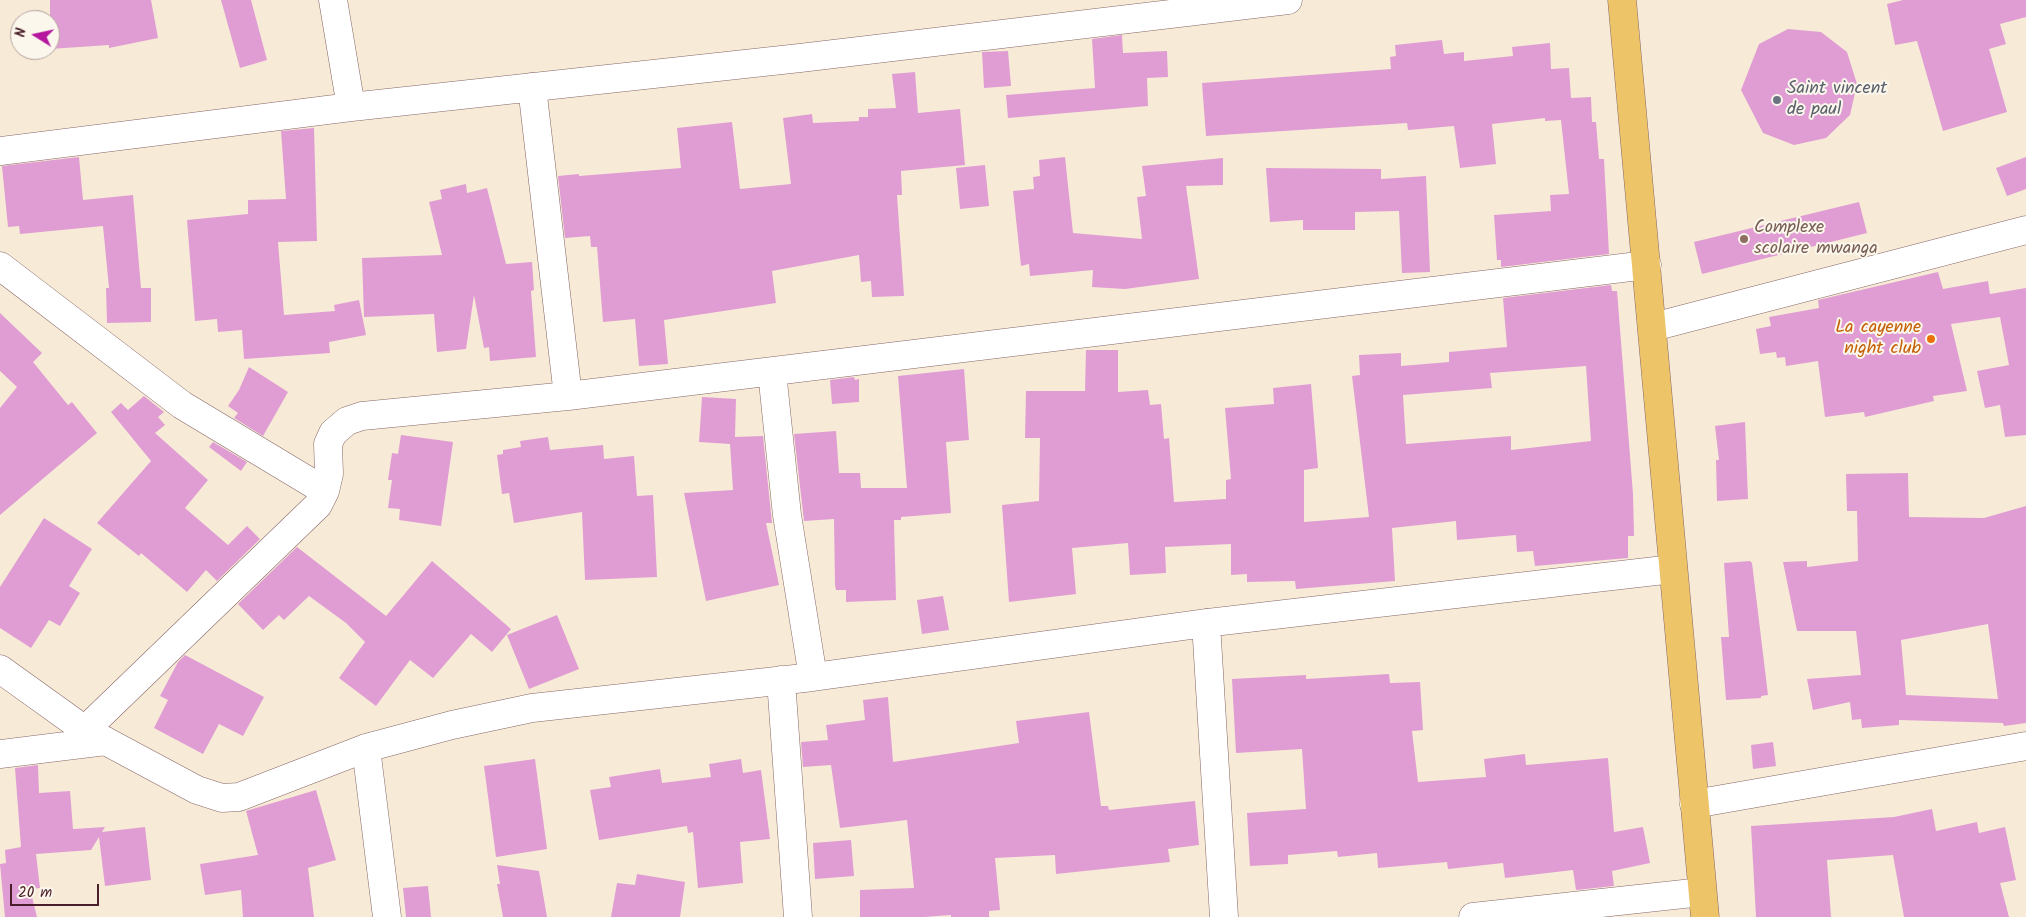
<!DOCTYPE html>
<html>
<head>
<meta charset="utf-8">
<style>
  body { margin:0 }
  #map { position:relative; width:2026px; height:917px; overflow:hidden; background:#f7ebd7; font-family:Kalam,sans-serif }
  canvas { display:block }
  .north { position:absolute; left:10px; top:10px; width:50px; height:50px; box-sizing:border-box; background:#fbf7ec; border:1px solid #b4a19f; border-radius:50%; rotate:280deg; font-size:14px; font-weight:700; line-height:20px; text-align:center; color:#4a1f2b }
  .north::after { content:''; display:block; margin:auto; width:18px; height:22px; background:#b5179e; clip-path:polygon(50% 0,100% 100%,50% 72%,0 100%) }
  .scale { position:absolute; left:10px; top:884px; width:89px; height:22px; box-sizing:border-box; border:2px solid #4a1f2b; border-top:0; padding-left:6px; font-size:15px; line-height:18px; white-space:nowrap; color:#4a1f2b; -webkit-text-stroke:4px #fbf7ec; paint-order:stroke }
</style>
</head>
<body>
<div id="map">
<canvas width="2026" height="917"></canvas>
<div class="north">N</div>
<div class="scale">20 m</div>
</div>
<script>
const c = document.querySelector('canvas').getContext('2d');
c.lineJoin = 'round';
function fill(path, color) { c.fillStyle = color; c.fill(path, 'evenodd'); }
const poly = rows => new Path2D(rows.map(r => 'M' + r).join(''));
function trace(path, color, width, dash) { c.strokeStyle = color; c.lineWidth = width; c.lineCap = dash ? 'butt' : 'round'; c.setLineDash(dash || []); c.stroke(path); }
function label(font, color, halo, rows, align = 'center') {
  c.font = font + ' Kalam,sans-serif'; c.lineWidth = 4; c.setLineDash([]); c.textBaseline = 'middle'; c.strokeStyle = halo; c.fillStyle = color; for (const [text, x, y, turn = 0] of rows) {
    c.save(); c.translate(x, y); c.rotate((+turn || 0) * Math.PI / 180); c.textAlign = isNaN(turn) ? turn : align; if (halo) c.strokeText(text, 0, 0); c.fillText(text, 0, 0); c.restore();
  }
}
fill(poly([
  [50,0,151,0,158,38,109,48,109,45,50,49],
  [221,0,251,0,267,60,240,68],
  [1903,0,2026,0,2026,17,2000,24,2006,44,1989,49,2007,112,1943,131,1917,41,1895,45,1887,4],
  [1788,29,1821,32,1847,52,1857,84,1850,115,1826,138,1794,145,1763,133,1741,90,1759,44],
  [1122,35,1123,53,1167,51,1168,77,1147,78,1148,106,1008,118,1006,95,1095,88,1092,39],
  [1442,40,1444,54,1464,52,1464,61,1513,56,1512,47,1550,43,1551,69,1569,68,1571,98,1591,97,1592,122,1596,122,1599,159,1604,159,1609,254,1501,267,1501,260,1497,260,1494,215,1551,211,1550,195,1569,194,1561,120,1545,121,1545,118,1492,124,1496,164,1460,168,1454,126,1408,130,1407,123,1206,136,1202,83,1391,69,1390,57,1396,56,1395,45],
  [1008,51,1011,86,984,88,982,52],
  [915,72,918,113,960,109,965,165,901,171,902,195,897,195,904,296,872,297,871,281,861,282,859,255,772,271,776,303,664,320,668,364,639,366,635,319,603,322,597,247,591,247,590,236,565,238,558,176,579,174,579,176,681,168,677,128,732,122,740,189,791,184,783,118,812,114,813,123,859,121,859,117,868,117,868,109,896,108,892,74],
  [314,128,317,241,278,242,284,315,335,311,334,305,359,300,366,335,329,342,330,353,244,359,242,330,218,332,217,319,195,321,187,220,248,214,248,200,286,199,281,131],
  [79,157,83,200,133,195,141,288,151,288,151,322,107,323,106,288,109,288,103,226,20,234,19,226,8,227,2,166],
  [1065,157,1073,233,1142,239,1137,197,1146,196,1142,166,1223,158,1223,185,1186,186,1199,279,1125,289,1092,287,1093,270,1030,276,1029,264,1021,266,1013,191,1034,189,1033,177,1040,176,1039,160],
  [2026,157,2026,189,2007,196,1996,168],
  [985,165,989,206,960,209,956,168],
  [1266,168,1381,169,1381,179,1426,176,1430,272,1402,273,1399,211,1355,212,1355,230,1303,230,1303,220,1270,222],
  [466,184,467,193,487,188,506,264,532,262,534,290,531,291,536,357,490,361,489,347,484,348,474,295,466,349,437,352,434,314,364,317,362,258,442,255,429,202,442,199,440,190],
  [1859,202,1867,233,1702,274,1694,242],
  [1938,272,1943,289,1988,281,1990,294,2026,288,2026,435,2005,437,2000,405,1985,408,1977,371,2009,365,2000,317,1951,324,1967,391,1933,396,1934,401,1865,417,1864,412,1825,417,1818,361,1786,366,1785,357,1777,358,1776,352,1760,354,1756,329,1771,326,1769,317,1819,308,1818,300],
  [1611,285,1612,291,1617,291,1633,494,1634,536,1628,536,1628,558,1535,566,1533,551,1517,552,1516,535,1457,540,1456,521,1392,528,1395,581,1296,589,1295,581,1247,582,1247,574,1231,575,1231,544,1165,547,1166,573,1130,575,1128,543,1072,548,1076,594,1009,602,1002,505,1039,501,1040,438,1025,438,1026,391,1085,391,1086,350,1118,350,1118,392,1148,390,1150,405,1161,404,1164,439,1169,438,1174,502,1226,499,1226,480,1231,479,1225,408,1274,404,1273,388,1311,384,1318,468,1304,470,1304,522,1369,517,1352,376,1360,375,1359,355,1401,353,1401,366,1449,362,1449,352,1507,347,1503,298],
  [1586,366,1591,441,1511,450,1511,436,1406,444,1403,395,1492,388,1490,373],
  [0,313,42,353,33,362,68,405,72,402,97,433,0,515,0,408,17,387,0,371],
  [249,367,288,392,263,436,234,418,238,413,228,406,239,390],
  [964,369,969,440,946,442,951,513,901,517,901,520,894,520,896,600,846,602,846,590,836,590,835,585,834,519,804,521,794,434,836,431,839,473,860,473,861,488,907,488,898,376],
  [854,377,855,380,859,379,859,402,832,404,830,380],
  [144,396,164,412,158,417,165,425,155,433,208,480,185,508,228,545,247,526,260,539,217,581,206,570,187,592,141,553,139,556,97,523,151,461,111,412,121,403,128,410],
  [702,397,736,399,735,437,763,436,772,523,766,523,779,585,706,601,684,493,733,490,730,444,699,442],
  [1745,422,1748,499,1717,501,1716,460,1719,460,1715,426],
  [401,435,453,442,441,526,399,520,400,509,388,508,392,480,388,480,392,453,398,454],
  [548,437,550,450,603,445,604,459,634,456,637,496,653,495,657,577,585,580,582,512,514,523,509,493,502,494,497,455,503,454,503,450,521,447,520,441],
  [213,442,247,462,241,471,209,447],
  [1908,473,1909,517,1984,518,2026,506,2026,723,2004,726,2003,723,1899,720,1899,725,1862,728,1861,719,1852,720,1850,702,1813,710,1807,679,1861,675,1856,631,1797,631,1783,562,1807,561,1807,567,1858,561,1857,511,1847,511,1846,474],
  [1988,624,1998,699,1906,695,1901,640],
  [44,518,92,549,69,586,80,593,60,626,49,620,31,648,0,628,0,587],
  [297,547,386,616,432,561,511,629,492,652,471,634,433,678,410,660,376,706,339,678,365,642,346,623,309,596,284,620,279,615,263,630,238,604],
  [1750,561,1752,563,1768,695,1761,696,1761,698,1726,700,1721,637,1729,637,1724,563],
  [943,596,949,630,922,634,917,600],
  [557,615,579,669,529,689,507,635],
  [185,655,264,697,243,736,219,724,203,754,154,728,168,700,160,696,178,662],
  [1389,674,1390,683,1420,682,1423,730,1412,731,1418,782,1486,777,1484,759,1525,754,1526,765,1608,758,1614,832,1643,827,1650,863,1612,871,1614,886,1576,890,1573,870,1505,878,1503,863,1448,869,1447,862,1378,868,1377,853,1338,857,1337,851,1288,855,1288,864,1250,866,1247,813,1306,809,1302,749,1236,753,1232,679,1306,675,1306,679],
  [888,697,893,762,1019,743,1016,721,1089,712,1101,806,1108,806,1109,810,1195,801,1199,845,1168,849,1170,862,1056,874,1055,855,995,858,1000,910,989,911,989,917,951,917,951,915,924,917,860,917,860,890,914,888,907,820,840,828,831,765,803,767,801,742,828,740,826,725,865,720,863,700],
  [1773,742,1776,766,1753,769,1751,745],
  [535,759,547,849,496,857,484,766],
  [741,759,743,773,761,770,770,839,740,842,743,883,698,888,693,832,688,833,687,826,599,840,590,790,611,787,609,777,660,769,662,783,711,777,709,764],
  [38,765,39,793,70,791,73,829,105,827,102,832,145,827,151,880,105,886,99,837,91,850,36,854,40,888,30,889,37,917,5,917,0,864,6,863,5,850,21,847,15,768],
  [316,790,336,860,308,868,314,917,243,917,241,890,205,895,200,864,258,855,246,811],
  [1932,809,1936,831,1977,822,1979,833,2005,827,2016,880,2000,883,2009,917,1904,917,1893,855,1827,860,1831,917,1756,917,1751,826,1894,817],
  [851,840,854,876,815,879,813,843],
  [497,865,539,871,547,917,503,917,497,884,500,884],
  [637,874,685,882,680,917,611,917,617,883,635,885],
  [428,886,431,917,406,917,403,888]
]), '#e09dd4');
const minor = poly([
  [333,0,351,107],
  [532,87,568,396],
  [0,151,351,107,800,58,1288,0],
  [0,266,182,405,325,491],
  [1653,327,2026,230],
  [772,372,787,515,813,677],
  [1206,623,1224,917],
  [0,669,85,730,197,790,222,798,239,797,366,748,452,725,532,708,813,677,1206,623,1673,569],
  [781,680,798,917],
  [85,730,318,505,325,491,329,474,328,444,333,433,347,421,362,416,568,396,1647,265],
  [366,748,387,917],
  [0,754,106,741],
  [1694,804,2026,746],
  [1473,917,1702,892]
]);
const major = poly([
  [1622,0,1705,917]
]);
trace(minor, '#876667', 29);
trace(major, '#876667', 29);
trace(minor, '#fff', 28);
trace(major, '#eec469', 28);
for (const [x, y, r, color] of [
  [1777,100,5,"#6b7280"],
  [1744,239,5,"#8d6e63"],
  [1931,339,5,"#e8710a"]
]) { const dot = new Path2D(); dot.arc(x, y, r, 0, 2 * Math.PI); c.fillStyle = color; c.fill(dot); trace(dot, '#fbf7ec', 2); }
label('18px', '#5b616d', '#fbf7ec', [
  ["Saint vincent",1787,90],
  ["de paul",1787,111]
], 'left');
label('18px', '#785e54', '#fbf7ec', [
  ["Complexe",1754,229],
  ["scolaire mwanga",1754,250]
], 'left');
label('18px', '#c56008', '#fbf7ec', [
  ["La cayenne",1921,329],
  ["night club",1921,350]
], 'right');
</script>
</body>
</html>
